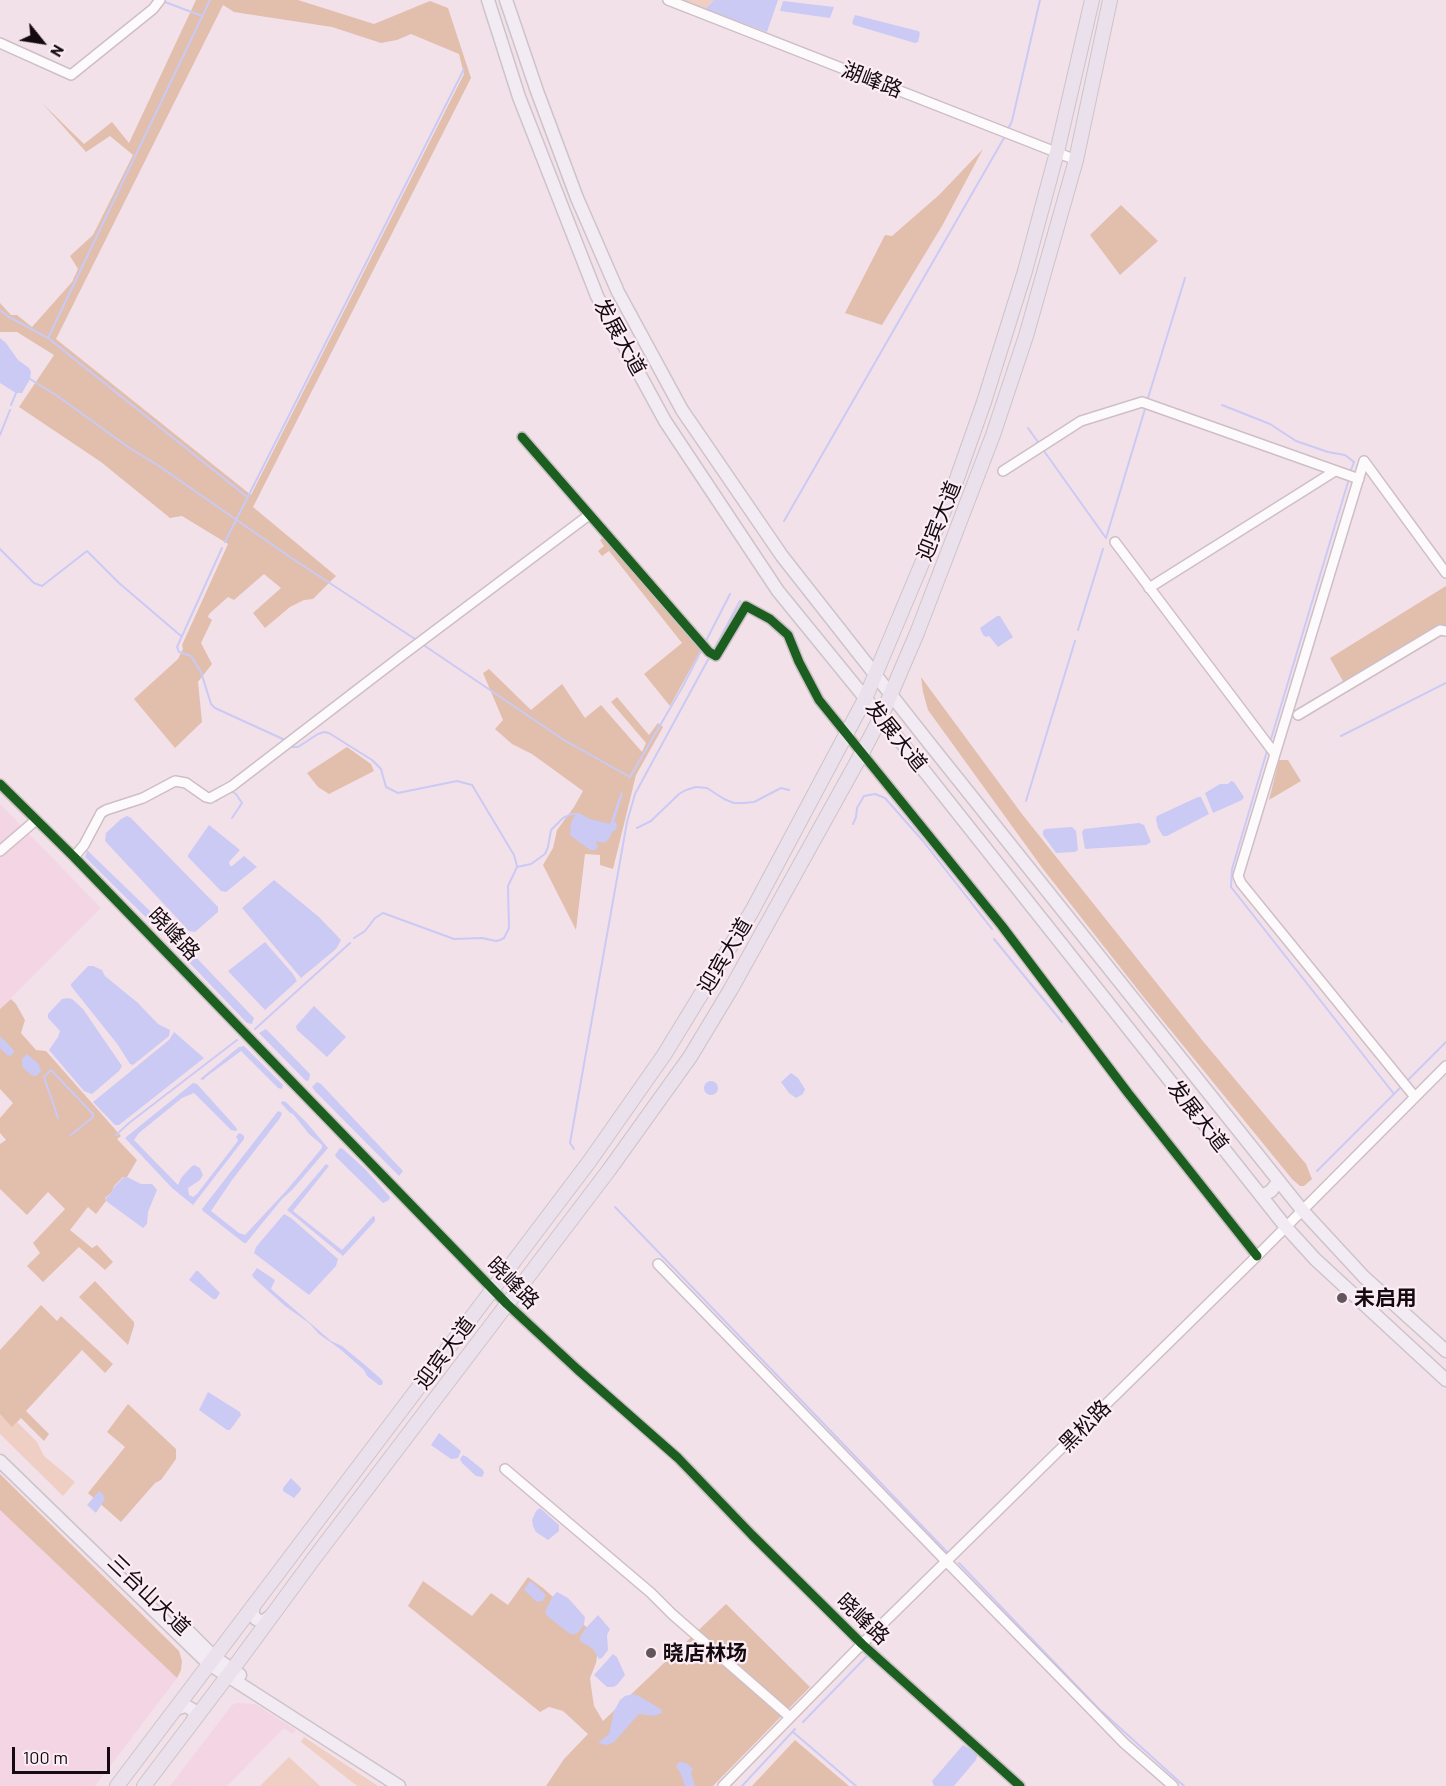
<!DOCTYPE html>
<html>
<head>
<meta charset="utf-8">
<style>
  body { margin:0 }
  #map { position:relative; width:1446px; height:1786px; overflow:hidden; background:#f3e1ea; font-family:Barlow,sans-serif }
  canvas { display:block }
  .north { position:absolute; left:12px; top:12px; width:60px; height:60px; -webkit-text-stroke:4px #fbedf3; paint-order:stroke; rotate:120deg; font-size:16px; font-weight:700; line-height:24px; text-align:center; color:#140a0f }
  .north::after { content:''; display:block; margin:auto; width:21px; height:27px; background:#140a0f; clip-path:polygon(50% 0,100% 100%,50% 72%,0 100%) }
  .scale { position:absolute; left:12px; top:1747px; width:98px; height:27px; box-sizing:border-box; border:3px solid #140a0f; border-top:0; padding-left:8px; font-size:18px; line-height:21px; white-space:nowrap; color:#140a0f; -webkit-text-stroke:4px #fbedf3; paint-order:stroke }
</style>
</head>
<body>
<div id="map">
<canvas width="1446" height="1786"></canvas>
<div class="north">N</div>
<div class="scale">100 m</div>
</div>
<script>
const c = document.querySelector('canvas').getContext('2d');
c.lineJoin = 'round';
function fill(path, color) { c.fillStyle = color; c.fill(path, 'evenodd'); }
const poly = rows => new Path2D(rows.map(r => 'M' + r).join(''));
function trace(path, color, width, dash) { c.strokeStyle = color; c.lineWidth = width; c.lineCap = dash ? 'butt' : 'round'; c.setLineDash(dash || []); c.stroke(path); }
function label(font, color, halo, rows, align = 'center') {
  c.font = font + ' Barlow,"Noto Sans SC",sans-serif'; c.lineWidth = 4.5; c.setLineDash([]); c.textBaseline = 'middle'; c.strokeStyle = halo; c.fillStyle = color; for (const [text, x, y, turn = 0] of rows) {
    c.save(); c.translate(x, y); c.rotate((+turn || 0) * Math.PI / 180); c.textAlign = isNaN(turn) ? turn : align; if (halo) c.strokeText(text, 0, 0); c.fillText(text, 0, 0); c.restore();
  }
}
fill(poly([
  [0,804,101,908,0,1009],
  [0,1510,177,1678,95,1786,0,1786],
  [237,1703,255,1704,296,1730,292,1734,284,1728,227,1786,170,1786,232,1705]
]), '#f4d5e3');
fill(poly([
  [682,0,714,0,705,9],
  [0,1414,12,1426,17,1422,37,1442,44,1456,75,1482,63,1496,0,1434],
  [304,1737,378,1786,357,1786,301,1742],
  [289,1757,320,1786,260,1786]
]), '#efcfc3');
fill(poly([
  [196,0,298,0,374,24,430,1,448,8,471,78,253,507,336,576,313,599,304,600,290,607,265,628,253,613,281,588,264,574,234,600,228,597,209,614,208,617,212,620,201,643,212,664,198,682,202,722,175,748,134,699,178,659,183,649,182,645,228,544,182,516,170,518,101,462,19,407,54,355,17,332,0,332,0,303,11,315,17,315,32,327,72,282,78,269,70,256,93,235,133,155,110,136,86,152,42,103,84,144,112,122,129,143],
  [223,5,234,12,332,27,381,43,397,40,411,34,459,54,464,74,251,495,56,339],
  [983,149,942,226,882,325,845,313,885,235,892,236,939,195],
  [1121,205,1158,241,1120,275,1090,235],
  [605,536,702,648,670,706,644,674,682,643,609,551,602,556,598,551,604,546,600,540],
  [1446,586,1446,627,1344,683,1330,658],
  [489,669,531,710,562,684,585,718,601,705,642,752,646,743,611,702,617,697,649,735,658,723,663,727,636,775,613,869,600,865,600,855,585,854,576,930,543,865,553,848,557,830,574,807,583,791,532,754,512,744,495,729,503,720,483,673],
  [921,677,1022,814,1202,1040,1306,1164,1312,1179,1304,1186,1300,1186,1292,1179,1146,1000,1043,869,928,710,923,692],
  [347,747,371,764,374,771,329,794,318,787,307,773],
  [1279,760,1288,760,1301,781,1269,800],
  [11,999,16,1004,25,1020,21,1033,36,1050,46,1051,121,1136,117,1139,137,1160,127,1177,123,1177,114,1186,112,1192,105,1198,106,1201,96,1214,88,1207,70,1230,92,1248,97,1245,113,1262,105,1270,79,1247,43,1282,27,1266,40,1253,33,1243,65,1209,48,1192,27,1215,0,1189,0,1144,6,1140,0,1133,0,1118,13,1103,0,1089,0,1009],
  [95,1281,134,1322,134,1326,128,1345,79,1297],
  [41,1305,57,1321,61,1316,113,1364,105,1373,82,1350,26,1411,49,1434,44,1441,21,1418,12,1427,0,1414,0,1350],
  [128,1404,176,1449,176,1459,161,1480,155,1483,121,1522,88,1493,125,1447,107,1432],
  [0,1474,179,1651,182,1661,181,1670,177,1678,0,1510],
  [528,1577,543,1588,593,1633,598,1650,596,1663,590,1678,592,1693,594,1706,603,1721,726,1604,810,1687,713,1786,546,1786,564,1759,588,1734,563,1711,549,1707,540,1712,408,1606,423,1581,472,1616,491,1593,508,1605],
  [795,1740,849,1786,752,1786]
]), '#e2bead');
fill(poly([
  [714,0,778,0,767,32,705,9],
  [783,1,834,7,830,18,780,11],
  [855,15,918,31,920,33,918,42,915,43,854,25,852,23],
  [0,338,6,343,18,360,29,368,31,372,30,379,22,393,16,393,0,383],
  [997,616,1000,616,1013,637,998,647,989,636,986,637,983,635,980,628],
  [1231,781,1234,782,1244,797,1242,800,1213,813,1205,793,1220,784,1228,784],
  [621,792,623,793,614,822,617,823,616,830,613,831,608,840,604,843,596,841,598,848,595,850,590,850,570,835,571,822,576,814,579,813,590,819,610,824],
  [1198,797,1201,797,1209,814,1167,836,1163,836,1158,828,1156,819,1157,816],
  [127,816,131,818,218,907,218,912,195,932,189,931,105,841,106,833,121,819],
  [1139,823,1144,825,1151,842,1146,845,1085,849,1082,832,1084,829],
  [209,825,240,850,229,862,230,866,232,866,244,856,257,867,226,892,221,891,188,857,188,855],
  [1072,827,1076,831,1078,850,1075,852,1056,853,1043,835,1043,831,1045,829],
  [87,850,180,940,183,943,181,948,177,948,85,857],
  [274,880,319,917,341,940,336,949,301,978,242,908],
  [265,942,293,974,297,981,265,1010,228,971],
  [189,950,254,1018,252,1024,247,1023,183,956],
  [88,966,93,966,102,970,105,976,138,1003,158,1024,170,1030,169,1036,133,1065,130,1064,118,1045,71,986,71,984],
  [68,998,72,999,83,1009,122,1066,119,1071,92,1094,84,1091,49,1050,58,1037,60,1031,48,1018,48,1014,62,999],
  [314,1006,346,1037,327,1057,297,1030,296,1026],
  [266,1029,310,1074,309,1080,307,1081,305,1080,259,1033],
  [174,1032,204,1058,119,1125,115,1125,93,1102,169,1040],
  [0,1036,13,1049,14,1052,11,1056,7,1055,0,1048],
  [244,1046,283,1085,282,1089,278,1088,241,1051,206,1077,203,1080,200,1079,239,1047],
  [27,1054,39,1064,41,1072,36,1076,31,1075,22,1067,22,1058],
  [791,1073,798,1078,805,1089,803,1094,796,1098,789,1093,781,1082],
  '704 1088a7 7 0 1 1 14 0a7 7 0 1 1-14 0Z',
  [317,1082,321,1084,403,1171,399,1176,315,1091,312,1087],
  [193,1083,197,1084,233,1124,237,1129,236,1131,231,1130,194,1093,182,1098,139,1133,134,1140,178,1185,181,1178,191,1167,194,1165,200,1168,203,1175,200,1180,188,1188,189,1195,193,1197,197,1194,237,1142,238,1140,236,1137,238,1134,240,1133,244,1136,244,1139,193,1205,172,1188,125,1138],
  [282,1101,286,1102,307,1123,328,1148,292,1190,282,1199,246,1243,244,1243,203,1211,202,1209,278,1111,282,1113,280,1118,232,1180,211,1211,239,1233,245,1235,286,1191,322,1148,322,1145,309,1134,293,1114,290,1113,281,1103],
  [340,1148,343,1149,365,1169,390,1197,389,1200,383,1203,336,1157,335,1155],
  [326,1164,329,1166,293,1211,342,1250,373,1216,375,1217,375,1221,343,1256,287,1210],
  [124,1177,127,1177,141,1184,152,1184,157,1190,148,1212,147,1224,143,1228,106,1201,105,1199,112,1192,114,1187],
  [284,1214,291,1218,338,1259,336,1266,309,1295,254,1253,256,1247],
  [257,1268,275,1280,271,1289,331,1341,342,1346,365,1365,381,1379,383,1382,382,1385,379,1385,367,1376,364,1370,340,1349,319,1334,309,1323,285,1306,254,1278,252,1275],
  [196,1271,198,1271,220,1293,216,1299,213,1299,189,1280],
  [208,1392,240,1412,241,1415,230,1430,227,1430,199,1410],
  [439,1433,461,1451,458,1458,451,1459,431,1445],
  [463,1455,467,1457,483,1470,484,1473,482,1477,476,1476,462,1463,460,1459],
  [291,1478,301,1488,301,1490,294,1498,283,1491,283,1488],
  [99,1491,103,1494,105,1499,96,1513,87,1505],
  [540,1508,559,1525,559,1531,548,1540,536,1532,533,1526,532,1520,536,1511],
  [529,1582,532,1582,546,1595,543,1601,537,1602,524,1590],
  [557,1592,568,1598,585,1617,584,1624,579,1632,575,1634,570,1634,547,1616,545,1611,553,1596],
  [598,1615,610,1629,607,1635,608,1650,602,1658,599,1659,593,1649,580,1641,580,1638,584,1630],
  [613,1654,617,1657,625,1675,617,1685,613,1687,607,1687,594,1675],
  [633,1694,637,1695,661,1709,662,1713,654,1716,639,1714,614,1742,607,1745,598,1743,609,1734,614,1711,620,1700,625,1696],
  [963,1745,976,1752,977,1756,976,1760,954,1786,934,1786,932,1781],
  [681,1762,688,1764,693,1769,691,1773,695,1786,685,1786,681,1774,676,1766,678,1763]
]), '#cacaf4');
trace(poly([
  [165,2,202,16],
  [1009,127,1012,121,1040,0],
  [0,310,9,317,48,338,246,496],
  [48,338,210,0],
  [30,379,56,395,131,449,156,464,290,557,418,641],
  [1148,398,1185,278],
  [11,405,16,393],
  [1222,405,1270,424,1296,441,1328,452,1345,455,1354,462,1351,470],
  [1028,428,1038,442],
  [0,435,10,410],
  [1044,451,1106,538],
  [784,521,1004,138],
  [1106,538,1145,409],
  [225,542,464,69],
  [222,548,177,647,179,652,191,656,201,672,211,704,215,708,285,740],
  [0,549,34,583,42,586,87,551,119,583,181,636],
  [1078,630,1103,549],
  [706,641,730,594],
  [422,644,564,740,630,777,683,686,701,651],
  [713,651,740,601],
  [1341,736,1446,683],
  [1271,739,1348,482],
  [292,747,298,747,318,734,324,732,329,733,372,760,381,769,386,787,398,793,457,781,472,785,514,855,517,866],
  [1267,751,1232,869,1231,887,1394,1094],
  [231,791,236,794,242,803,232,818],
  [216,801,226,794],
  [1026,801,1075,641],
  [853,824,856,817,857,808,864,796,875,794,885,798,923,841,992,929],
  [637,828,651,821,679,794,686,790,696,787,707,788,724,799,734,803,744,803,754,802,781,788,789,790],
  [354,938,365,931,375,918,383,913,454,939,482,938,496,941,500,940,504,938,509,928,508,886,517,867,531,864,545,854,548,847,551,830,563,818,572,814,576,814],
  [994,939,1062,1022],
  [255,1029,350,943],
  [1408,1080,1446,1042],
  [58,1118,44,1077,51,1070,93,1114,93,1117,71,1135],
  [116,1135,129,1123,237,1040],
  [574,1149,570,1143,627,822,635,794,642,781,710,656],
  [1317,1171,1400,1088],
  [615,1207,950,1555],
  [959,1563,1098,1708,1184,1786],
  [803,1722,866,1657],
  [793,1732,856,1786],
  [742,1786,795,1729]
]), '#cacaf4', 2);
const minor = poly([
  [668,0,1076,160],
  [0,43,71,75,153,9,160,0],
  [522,437,709,652,716,656,746,606,770,619,788,635,799,662,819,700,1002,926,1128,1093,1257,1256],
  [1364,461,1238,876,1241,883,1415,1097],
  [1364,461,1446,573],
  [1003,471,1081,421,1142,402,1359,479],
  [1115,542,1275,754],
  [1149,588,1335,471],
  [1298,715,1440,630,1446,631],
  [0,784,74,857,507,1304,577,1369,678,1458,752,1535,862,1644,1020,1786],
  [0,851,36,820],
  [74,857,84,845,101,813,106,810,143,798,175,781,186,783,206,797,210,798,232,786,400,657,589,515],
  [658,1264,947,1562,1090,1708,1124,1743,1173,1786],
  [505,1469,651,1593,672,1614,790,1717],
  [723,1786,862,1644,1257,1256,1446,1066]
]);
const major = poly([
  [488,0,519,97,597,296,665,421,778,591,914,758,1285,1226,1315,1259,1446,1380],
  [506,0,537,91,577,198,618,292,682,410,782,556,929,743,1302,1210,1364,1277,1446,1351],
  [1262,1196,1271,1191,1279,1181],
  [0,1461,209,1664,399,1786],
  [255,1603,252,1613,256,1619,260,1621,264,1621,272,1615],
  [185,1628,214,1657,240,1675],
  [175,1709,186,1706,193,1710,195,1715,191,1724]
]);
const highway = poly([
  [117,1786,589,1162,664,1055,752,911,865,699,954,487,984,402,1025,271,1057,152,1092,0],
  [144,1786,232,1670,312,1561,609,1170,690,1057,731,989,862,753,881,717,917,633,993,435,1026,336,1076,160,1110,0]
]);
trace(minor, '#cebfc6', 12);
trace(major, '#ccc4c8', 15);
trace(highway, '#ccc4c8', 16);
trace(minor, '#fdfafc', 9);
trace(major, '#f2ebf3', 12);
trace(highway, '#eae1ed', 14);
trace(poly([
  [522,437,709,652,716,656,746,606,770,619,788,635,799,662,819,700,1002,926,1128,1093,1257,1256],
  [0,784,74,857,507,1304,577,1369,678,1458,752,1535,862,1644,1020,1786]
]), '#1b5e20', 9);
for (const [x, y, r, color] of [
  [1342,1298,6,"#62555c"],
  [651,1653,6,"#62555c"]
]) { const dot = new Path2D(); dot.arc(x, y, r, 0, 2 * Math.PI); c.fillStyle = color; c.fill(dot); trace(dot, '#fbedf3', 2); }
label('21px', '#140a0f', '#fbedf3', [
  ["湖峰路",872,80,21],
  ["发展大道",620,337,61],
  ["迎宾大道",939,521,-68],
  ["发展大道",896,736,51],
  ["晓峰路",174,934,46],
  ["迎宾大道",725,956,-59],
  ["发展大道",1198,1116,52],
  ["晓峰路",513,1283,45],
  ["迎宾大道",445,1353,-53],
  ["黑松路",1085,1426,-45],
  ["三台山大道",149,1595,44],
  ["晓峰路",863,1619,44]
]);
label('bold 21px', '#140a0f', '#fbedf3', [
  ["未启用",1354,1298],
  ["晓店林场",663,1653]
], 'left');
</script>
</body>
</html>
